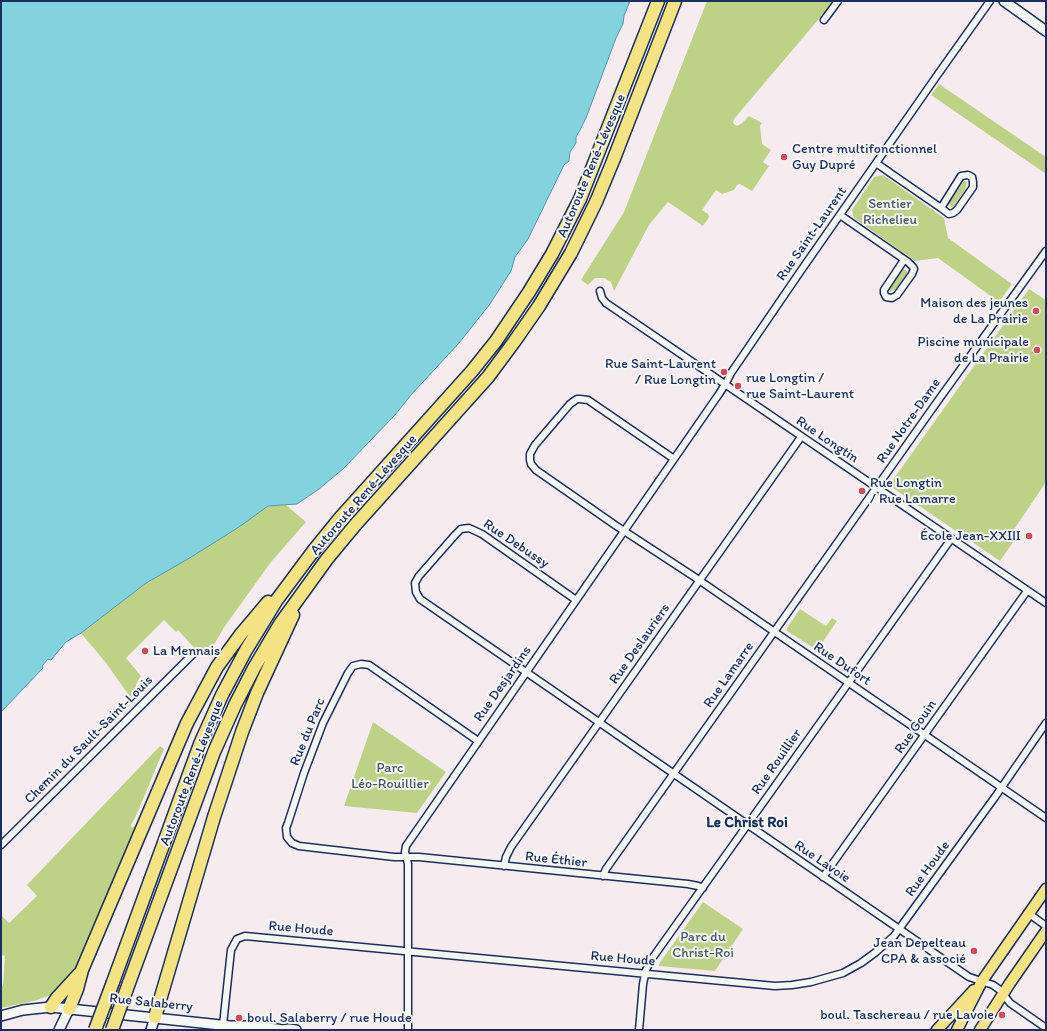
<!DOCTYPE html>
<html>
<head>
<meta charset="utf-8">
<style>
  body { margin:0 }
  #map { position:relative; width:1047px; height:1031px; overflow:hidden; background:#f6ecef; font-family:Itim,sans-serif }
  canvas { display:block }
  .frame { position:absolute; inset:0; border:2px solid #1b2f5e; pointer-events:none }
</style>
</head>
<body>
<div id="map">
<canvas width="1047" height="1031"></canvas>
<div class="frame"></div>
</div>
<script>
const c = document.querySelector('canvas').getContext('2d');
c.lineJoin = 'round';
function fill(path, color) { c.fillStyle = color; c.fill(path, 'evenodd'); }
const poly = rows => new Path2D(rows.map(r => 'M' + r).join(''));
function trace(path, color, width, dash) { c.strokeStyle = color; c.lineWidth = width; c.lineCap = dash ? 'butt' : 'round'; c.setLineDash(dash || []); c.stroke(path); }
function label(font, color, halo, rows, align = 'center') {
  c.font = font + ' Itim,sans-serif'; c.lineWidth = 4; c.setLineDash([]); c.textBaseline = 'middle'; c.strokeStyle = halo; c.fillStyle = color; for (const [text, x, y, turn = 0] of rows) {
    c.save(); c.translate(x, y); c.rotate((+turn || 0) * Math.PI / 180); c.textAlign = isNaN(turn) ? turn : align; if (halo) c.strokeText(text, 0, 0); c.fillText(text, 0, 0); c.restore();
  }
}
fill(poly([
  [707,1,835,1,823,14,734,119,733,123,737,126,742,123,749,116,762,123,760,126,762,144,771,150,763,162,769,166,752,191,740,184,737,185,734,190,722,194,716,190,702,210,708,214,709,217,703,226,668,202,649,225,614,291,611,282,604,278,595,278,588,285,581,280,624,212],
  [939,84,1046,157,1046,174,931,95],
  [883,175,944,218,948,238,1012,284,999,302,938,258,915,261,854,218,852,210,874,177],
  [964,181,967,182,965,190,953,207,951,207,949,203],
  [903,269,907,271,907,274,896,289,890,292,889,289],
  [1029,289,1046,300,1046,482,1011,534,1016,538,1000,561,890,486,890,484],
  [286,505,306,522,271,562,225,626,212,648,208,647,196,650,178,630,176,632,164,620,126,658,141,676,136,684,135,704,106,663,81,633,146,583,188,559,239,527,268,506],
  [800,609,826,626,832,618,837,621,817,650,787,631,787,628],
  [373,722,446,772,417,813,344,806],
  [160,746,164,749,135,818,131,825,132,828,138,824,78,966,73,974,51,995,34,1001,1,1008,1,987,3,986,5,956,1,955,1,915,9,923,37,896,27,885],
  [703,902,743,929,715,971,659,966,659,964]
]), '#bed287');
const water = poly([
  [1,1,630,1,624,16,623,24,616,38,586,118,580,130,576,137,576,143,570,152,569,161,564,165,528,239,515,257,511,271,490,304,459,343,411,395,395,415,343,469,319,489,297,504,268,506,239,527,188,559,146,583,81,633,66,642,51,660,48,659,42,666,43,668,1,712,1,1]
]);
fill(water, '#83d3df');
trace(water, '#5991ab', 1);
const street = poly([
  [824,20,838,1],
  [876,163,896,177,941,208,949,214,953,213,957,210,973,187,973,182,972,177,968,175,961,176,941,208],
  [840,215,908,262,913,267,914,269,912,274,897,295,892,298,886,297,884,293,884,290,904,260],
  [600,291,602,298,606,303,1046,603],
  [674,459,588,400,580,399,577,399,570,404,535,445,530,454,530,460,531,464,536,470,615,525,693,576,1046,818],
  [576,600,482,534,469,528,461,529,455,535,419,576,415,583,416,592,420,599,969,977,993,985,1000,990,1010,1003,1046,1028],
  [478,741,369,665,361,664,353,666,348,673,323,723,304,773,288,823,286,828,287,837,292,843,299,846,394,857,419,857,688,884,698,886,703,888],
  [1,845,194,653],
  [504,866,506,857,511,847,801,437],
  [603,876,606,869,937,402,1046,251],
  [823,877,1027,591],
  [1028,913,1046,926],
  [223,1025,231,950,237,939,245,936,775,986,792,985,811,982,843,973,861,963,876,952,894,936,995,797,1046,723],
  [408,1030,408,864,405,852,406,846,719,394,726,383,731,373,800,272,936,77,990,1],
  [639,1030,643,984,646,970,651,960,951,539]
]);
const secondary = poly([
  [1004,1,1046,31],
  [1,1016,23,1010,51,1007,230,1026,253,1026,284,1030],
  [59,1030,69,1009],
  [151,1030,155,1017],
  [283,1030,289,1029,296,1030]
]);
const primary = poly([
  [937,1030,974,990],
  [957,1030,982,981,1046,889],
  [980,1030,1010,983,1046,931]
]);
const highway = poly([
  [113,982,200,744,222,695,246,650,276,601,314,550,340,518,472,371,496,341,529,292,552,254,580,199,658,1],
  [129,983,214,752,235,705,254,668,280,624,327,559,356,524,488,377,514,342,539,306,571,253,596,202,613,161,675,1],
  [51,1007,57,998,79,974],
  [69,1009,77,989,82,970,187,723,217,667,241,634,268,602],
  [155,1017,214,817,242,732,257,693,293,615]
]);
trace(street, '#1b2f5e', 9);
trace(secondary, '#1b2f5e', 12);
trace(primary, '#1b2f5e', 13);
trace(highway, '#1b2f5e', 15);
trace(street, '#f6f6f2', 6);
trace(secondary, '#f6f6f2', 9);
trace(primary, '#f4e382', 10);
trace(highway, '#f4e382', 12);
const highwayBridge = poly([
  [95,1030,113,982],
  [112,1030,129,983]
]);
trace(highwayBridge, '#1b2f5e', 15, []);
trace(highwayBridge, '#f4e382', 12);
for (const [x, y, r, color] of [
  [784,157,4,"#d1495b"],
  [1036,311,4,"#d1495b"],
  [1037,350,4,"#d1495b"],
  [724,372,4,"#d1495b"],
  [738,386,4,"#d1495b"],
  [862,491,4,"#d1495b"],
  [1029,536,4,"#d1495b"],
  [145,651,4,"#d1495b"],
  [974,951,4,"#d1495b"],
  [1002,1015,4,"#d1495b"],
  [239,1018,4,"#d1495b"]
]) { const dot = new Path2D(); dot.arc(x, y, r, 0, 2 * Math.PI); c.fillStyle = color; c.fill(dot); trace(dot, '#f6f6f2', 1.5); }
label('14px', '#1b2f5e', '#f6f6f2', [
  ["Centre multifonctionnel",792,149,"left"],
  ["Guy Dupré",792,165,"left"],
  ["Maison des jeunes",1028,303],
  ["de La Prairie",1028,319],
  ["Piscine municipale",1029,342],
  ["de La Prairie",1029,358],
  ["Rue Saint-Laurent",716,364],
  ["/ Rue Longtin",716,380],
  ["rue Longtin /",746,378,"left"],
  ["rue Saint-Laurent",746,394,"left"],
  ["Rue Longtin",870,483,"left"],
  ["/ Rue Lamarre",870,499,"left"],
  ["École Jean-XXIII",1021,536],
  ["La Mennais",153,651,"left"],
  ["Jean Depelteau",966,943],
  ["CPA & associé",966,959],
  ["boul. Taschereau / rue Lavoie",994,1015],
  ["boul. Salaberry / rue Houde",247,1018,"left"]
], 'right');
label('14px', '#1b2f5e', '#f6f6f2', [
  ["Autoroute René-Lévesque",592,166,-67],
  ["Rue Saint-Laurent",812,234,-55],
  ["Rue Notre-Dame",909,421,-55],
  ["Rue Longtin",827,440,34],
  ["Autoroute René-Lévesque",364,495,-49],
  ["Rue Debussy",516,544,34],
  ["Rue Deslauriers",640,644,-55],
  ["Rue Dufort",842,664,34],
  ["Rue Lamarre",729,675,-55],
  ["Rue Desjardins",503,684,-55],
  ["Rue Gouin",916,727,-55],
  ["Rue du Parc",308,732,-68],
  ["Chemin du Sault-Saint-Louis",89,740,-45],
  ["Rue Rouillier",777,762,-55],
  ["Autoroute René-Lévesque",192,773,-69],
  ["Rue Éthier",556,860,6],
  ["Rue Lavoie",822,862,34],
  ["Rue Houde",928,869,-54],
  ["Rue Houde",301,929,5],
  ["Rue Houde",623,959,5],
  ["Rue Salaberry",151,1003,6]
]);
label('14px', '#445868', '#f6f6f2', [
  ["Sentier",890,204],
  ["Richelieu",890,220],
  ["Parc",390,768],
  ["Léo-Rouillier",390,784],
  ["Parc du",703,937],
  ["Christ-Roi",703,953]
]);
label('bold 15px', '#1b2f5e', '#f6f6f2', [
  ["Le Christ Roi",747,823]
]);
</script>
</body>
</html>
